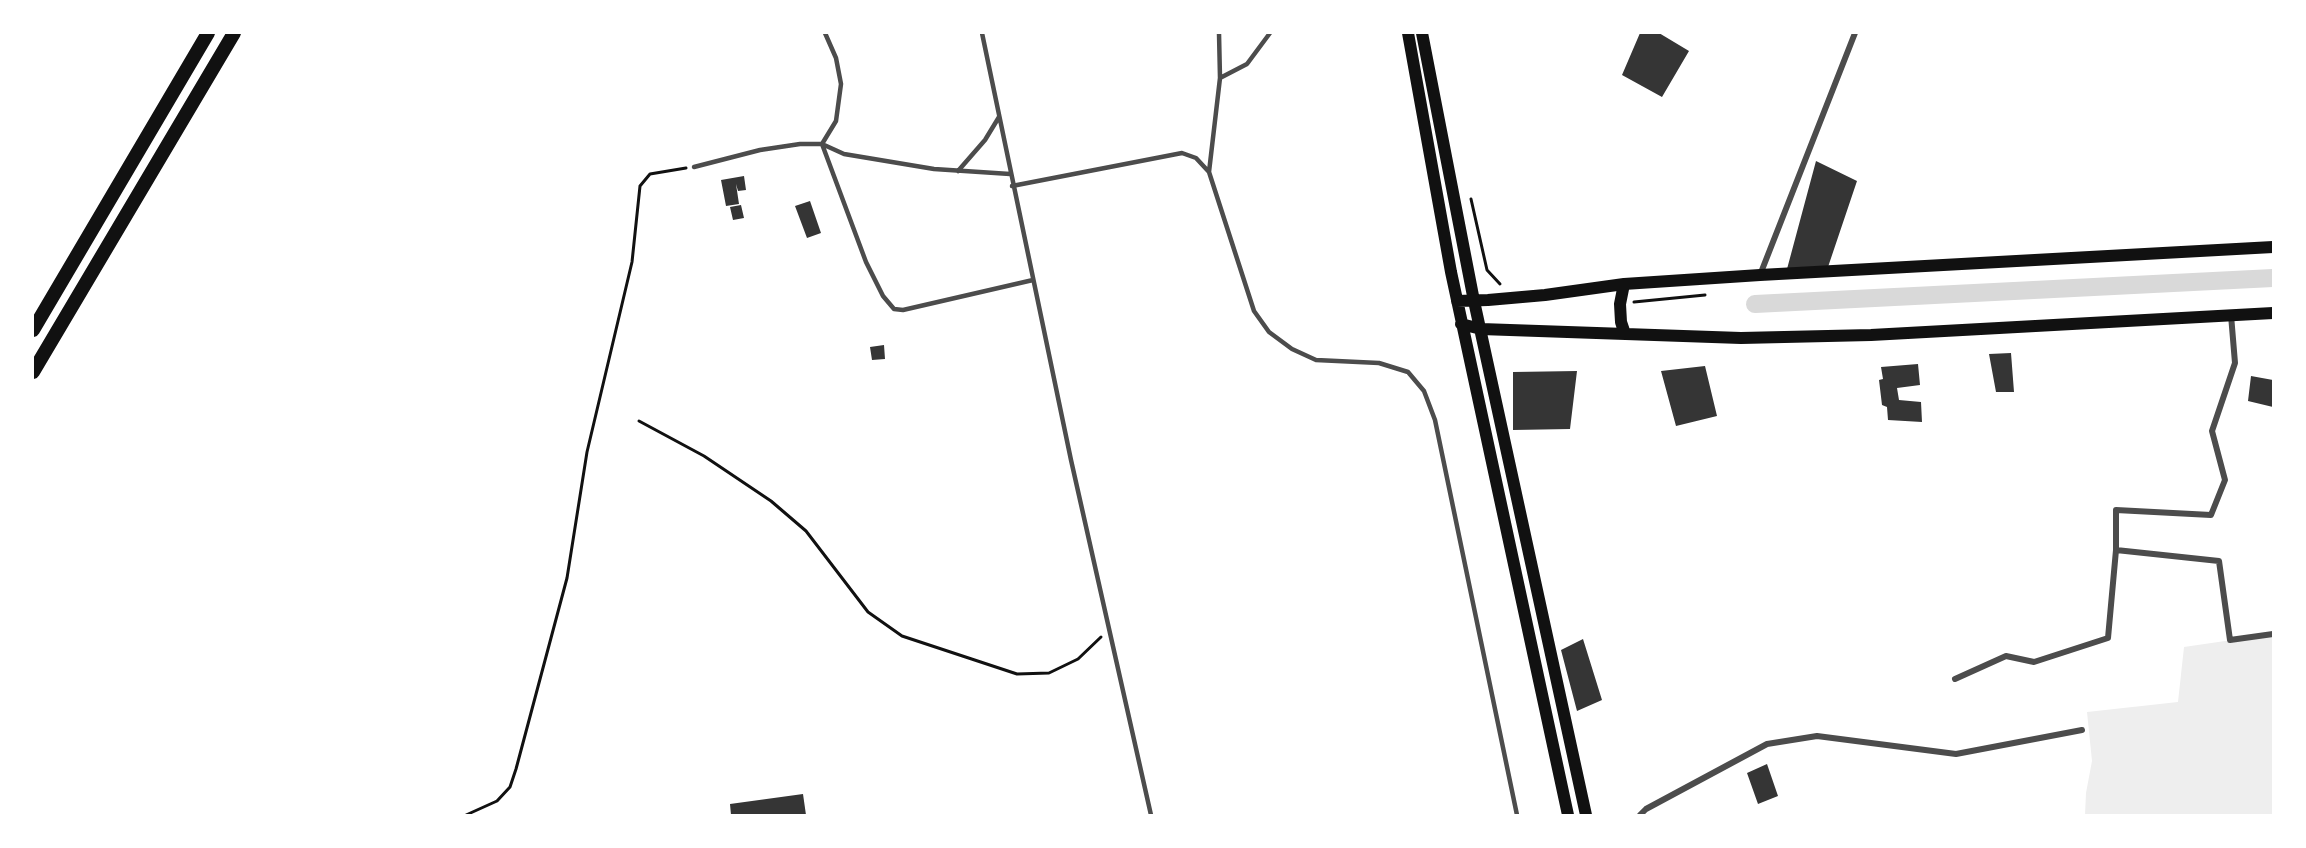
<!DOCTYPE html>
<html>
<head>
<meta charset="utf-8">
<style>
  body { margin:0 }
  #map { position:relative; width:2306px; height:848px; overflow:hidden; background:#fff; font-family:Poppins,sans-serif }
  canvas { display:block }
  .frame { position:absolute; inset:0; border:34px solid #fff; pointer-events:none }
</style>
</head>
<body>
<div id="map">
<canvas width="2306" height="848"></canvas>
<div class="frame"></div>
</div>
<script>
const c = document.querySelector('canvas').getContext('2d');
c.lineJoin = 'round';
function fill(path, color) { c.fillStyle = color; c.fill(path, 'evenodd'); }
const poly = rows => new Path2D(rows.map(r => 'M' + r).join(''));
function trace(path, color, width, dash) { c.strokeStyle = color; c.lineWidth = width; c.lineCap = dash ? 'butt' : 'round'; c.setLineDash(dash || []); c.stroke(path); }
fill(poly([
  [2273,634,2273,815,2085,815,2086,793,2092,761,2087,712,2178,702,2184,647]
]), '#eee');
trace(poly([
  [1755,304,2273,278]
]), '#d9d9d9', 18);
fill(poly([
  [1640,33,1659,33,1689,51,1662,97,1622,75],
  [1816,161,1857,181,1828,267,1787,269],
  [744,176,746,190,738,191,736,184,739,204,726,206,721,180],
  [810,201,821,233,807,238,795,206],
  [741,205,744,218,733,220,730,207],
  [884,345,885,359,872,360,870,347],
  [2011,353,2014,392,1996,392,1989,354],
  [1918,364,1920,385,1897,388,1899,400,1921,402,1922,422,1888,420,1887,407,1882,405,1879,380,1883,379,1881,367],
  [1705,366,1717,416,1676,426,1661,371],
  [1577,371,1570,429,1513,430,1513,372],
  [2251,376,2273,380,2273,407,2248,401],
  [1583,639,1602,700,1577,711,1561,650],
  [1767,764,1778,796,1758,804,1747,773],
  [803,794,806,815,731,815,730,804]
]), '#353535');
trace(poly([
  [1471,199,1487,270,1500,284],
  [1634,302,1705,295],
  [639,421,704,456,771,501,806,531,868,612,902,636,1017,674,1049,673,1078,659,1101,637],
  [466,815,497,801,510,787,516,769,567,578,587,452,632,262,640,186,650,174,686,168]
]), '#111', 3);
trace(poly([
  [825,33,836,58,841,84,836,121,822,144,866,262,883,296,894,309,903,310,1033,280],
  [982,33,1071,460,1151,815],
  [1220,78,1247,64,1270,33],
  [694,167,760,150,800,144,822,144,844,154,934,169,1010,174],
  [958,171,985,140,999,117],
  [1209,172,1220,78,1219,33],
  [1012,186,1182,153,1196,158,1209,172,1254,311,1269,332,1292,349,1316,360,1379,363,1408,372,1424,391,1435,420,1517,815]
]), '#4c4c4c', 4.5);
trace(poly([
  [1760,275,1855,33],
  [2116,550,2116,510,2211,515,2225,480,2212,431,2235,363,2231,315],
  [1955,679,2006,656,2034,662,2108,638,2116,550,2219,561,2230,640,2273,634],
  [1640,815,1646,809,1767,744,1817,736,1956,754,2082,730]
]), '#4c4c4c', 6);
trace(poly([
  [1408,33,1451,272,1568,815],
  [1422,33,1474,301,1586,815],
  [1624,284,1620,304,1621,322,1625,334],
  [1457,301,1488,300,1545,295,1624,284,1760,275,2273,247],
  [1461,324,1481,329,1741,338,1871,335,2273,313]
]), '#111', 12);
trace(poly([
  [33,330,208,33],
  [33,372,234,33]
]), '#111', 14);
</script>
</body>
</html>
